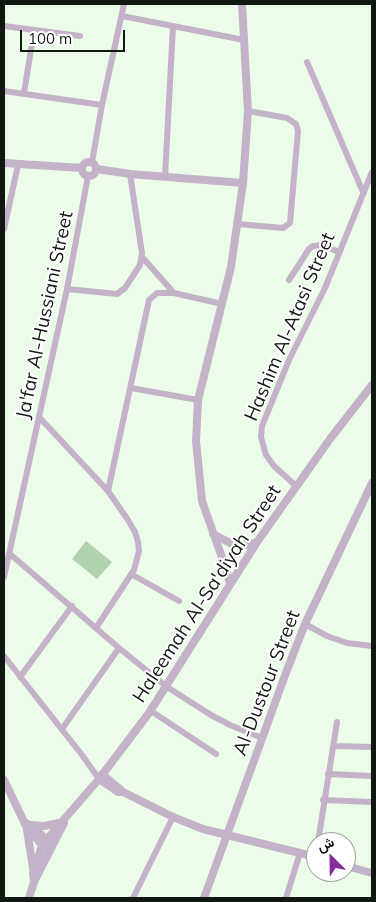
<!DOCTYPE html>
<html>
<head>
<meta charset="utf-8">
<style>
  body { margin:0 }
  #map { position:relative; width:376px; height:902px; overflow:hidden; background:#ebfce9; font-family:Mulish,Vazirmatn,sans-serif }
  canvas { display:block }
  .frame { position:absolute; inset:0; border:5px solid #111711; pointer-events:none }
  .north { position:absolute; left:306px; top:832px; width:50px; height:50px; box-sizing:border-box; background:#fff; border:1px solid #a0a2a0; border-radius:50%; rotate:337deg; font-size:14px; font-weight:700; line-height:20px; text-align:center; color:#111711 }
  .north::after { content:''; display:block; margin:auto; width:18px; height:22px; background:#862d9a; clip-path:polygon(50% 0,100% 100%,50% 72%,0 100%) }
  .scale { position:absolute; left:20px; top:30px; width:105px; height:22px; box-sizing:border-box; border:2px solid #111711; border-top:0; padding-left:6px; font-size:15px; line-height:18px; white-space:nowrap; color:#111711; -webkit-text-stroke:4px #fff; paint-order:stroke }
</style>
</head>
<body>
<div id="map">
<canvas width="376" height="902"></canvas>
<div class="frame"></div>
<div class="north">ش</div>
<div class="scale">100 m</div>
</div>
<script>
const c = document.querySelector('canvas').getContext('2d');
c.lineJoin = 'round';
function fill(path, color) { c.fillStyle = color; c.fill(path, 'evenodd'); }
const poly = rows => new Path2D(rows.map(r => 'M' + r).join(''));
function trace(path, color, width, dash) { c.strokeStyle = color; c.lineWidth = width; c.lineCap = dash ? 'butt' : 'round'; c.setLineDash(dash || []); c.stroke(path); }
function label(font, color, halo, rows, align = 'center') {
  c.font = font + ' Mulish,sans-serif'; c.lineWidth = 4; c.setLineDash([]); c.textBaseline = 'middle'; c.strokeStyle = halo; c.fillStyle = color; for (const [text, x, y, turn = 0] of rows) {
    c.save(); c.translate(x, y); c.rotate((+turn || 0) * Math.PI / 180); c.textAlign = isNaN(turn) ? turn : align; if (halo) c.strokeText(text, 0, 0); c.fillText(text, 0, 0); c.restore();
  }
}
fill(poly([
  [86,541,112,562,97,579,72,559]
]), '#b1d2af');
trace(poly([
  [122,16,244,40],
  [4,26,80,36],
  [307,62,363,192],
  [4,91,102,105],
  [24,93,34,31],
  [92,162,102,105,124,4],
  [165,177,173,26],
  [238,224,283,228,290,223,298,131,296,124,287,118,248,111],
  [4,229,18,165],
  [142,257,174,293],
  [289,280,309,249,313,246,322,245,339,252],
  [67,289,117,294,125,288,140,265,142,253,130,174],
  [131,388,198,400],
  [40,418,108,491,128,520,135,532,138,542,139,551,134,570,96,628],
  [296,486,274,466,266,455,261,437,262,426,289,360,325,288,372,172],
  [108,491,149,300,157,293,174,293,222,304],
  [10,554,119,648,167,687,211,715,230,725,262,738],
  [131,574,179,601],
  [4,577,67,289,88,176],
  [305,624,327,636,347,643,372,646],
  [4,656,82,755,99,779],
  [20,677,72,606],
  [151,711,216,754],
  [62,729,119,648],
  [334,746,372,747],
  [328,774,372,776],
  [323,800,372,802],
  [318,842,337,722],
  [133,898,173,817],
  [286,898,300,853]
]), '#c4b2c8', 6);
trace(poly([
  '82 169a7 7 0 1 1 14 0a7 7 0 1 1-14 0Z',
  [4,163,82,168],
  [97,169,130,174,243,183],
  [213,534,232,544,248,545,257,542],
  [230,584,225,566,202,501,196,441,198,400,231,267,243,183,248,111,242,4],
  [102,774,122,791],
  [99,779,118,792,123,792,173,817,203,829,316,857],
  [4,780,27,828,45,848],
  [26,823,30,825,50,842],
  [31,825,44,826,59,823],
  [27,830,33,868],
  [346,866,372,873],
  [34,882,33,873,42,846,47,839,99,779,149,713,257,542,330,439,372,385],
  [29,898,34,882,64,823],
  [204,898,287,670,305,624,372,483]
]), '#c4b2c8', 8);
label('19px', '#111711', '#fff', [
  ["Ja'far Al-Hussiani Street",45,315,-78],
  ["Hashim Al-Atasi Street",290,327,-67],
  ["Haleemah Al-Sa'diyah Street",207,594,-57],
  ["Al-Dustour Street",267,683,-69]
]);
</script>
</body>
</html>
